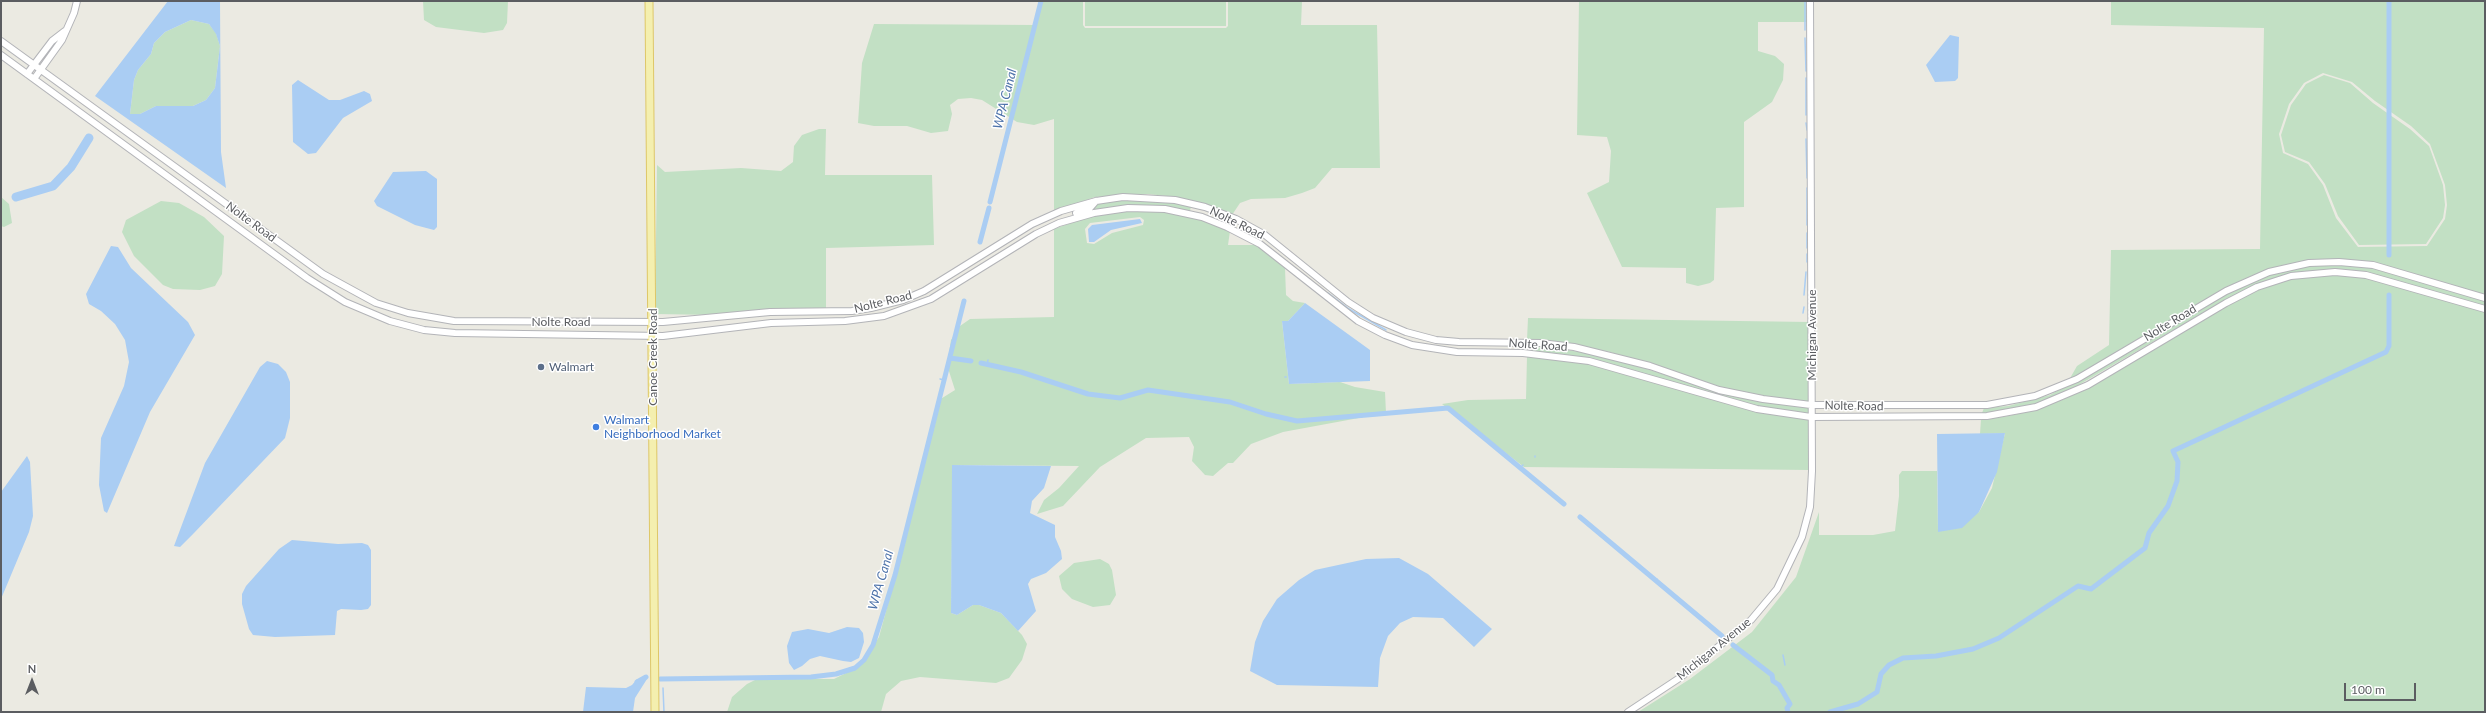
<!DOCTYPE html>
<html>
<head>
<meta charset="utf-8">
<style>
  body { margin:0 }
  #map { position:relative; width:2486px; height:713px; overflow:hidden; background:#ebeae2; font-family:Lato,sans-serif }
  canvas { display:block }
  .frame { position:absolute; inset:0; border:2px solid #5b5d61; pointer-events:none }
  .north { position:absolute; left:12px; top:661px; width:40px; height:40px; -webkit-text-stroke:3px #fff; paint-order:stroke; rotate:0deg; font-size:11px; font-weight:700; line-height:16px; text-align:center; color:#5b5d61 }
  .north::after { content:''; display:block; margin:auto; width:14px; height:18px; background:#5b5d61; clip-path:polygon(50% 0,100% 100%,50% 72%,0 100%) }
  .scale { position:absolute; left:2344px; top:683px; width:72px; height:18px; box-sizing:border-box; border:2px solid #5b5d61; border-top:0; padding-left:5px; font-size:12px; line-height:14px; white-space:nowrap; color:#5b5d61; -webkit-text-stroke:3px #fff; paint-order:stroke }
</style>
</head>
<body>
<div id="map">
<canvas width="2486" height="713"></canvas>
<div class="frame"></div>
<div class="north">N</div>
<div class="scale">100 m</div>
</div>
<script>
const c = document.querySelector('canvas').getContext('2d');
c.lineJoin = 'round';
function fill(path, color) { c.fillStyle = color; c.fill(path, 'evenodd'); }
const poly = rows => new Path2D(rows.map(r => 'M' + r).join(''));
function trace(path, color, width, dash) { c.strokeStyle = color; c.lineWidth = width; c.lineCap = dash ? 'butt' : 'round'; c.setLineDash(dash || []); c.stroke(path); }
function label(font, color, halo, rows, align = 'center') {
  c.font = font + ' Lato,sans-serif'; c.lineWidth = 3; c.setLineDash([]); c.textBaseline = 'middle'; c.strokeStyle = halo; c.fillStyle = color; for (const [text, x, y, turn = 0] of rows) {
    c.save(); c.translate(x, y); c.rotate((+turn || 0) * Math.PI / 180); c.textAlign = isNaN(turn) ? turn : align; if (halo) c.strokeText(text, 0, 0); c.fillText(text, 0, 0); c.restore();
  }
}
fill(poly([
  [423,1,508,1,507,23,503,30,484,33,436,27,424,20],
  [1042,1,1083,1,1083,25,1085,28,1226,28,1228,26,1228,1,1302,1,1301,25,1377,25,1380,168,1332,168,1315,188,1302,193,1285,198,1251,199,1240,203,1232,215,1176,197,1148,194,1095,197,1054,211,1054,119,1034,125,1017,122,982,100,971,98,958,99,950,105,952,114,948,131,931,133,907,126,874,126,858,123,862,63,874,24,1036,25],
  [1085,1,1226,1,1226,26,1085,26],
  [1579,1,1807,1,1808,22,1758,22,1758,51,1775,56,1784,64,1783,80,1772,102,1744,122,1744,207,1716,208,1714,280,1710,283,1698,286,1686,283,1686,268,1622,267,1587,193,1609,182,1611,151,1607,137,1577,135],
  [2111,1,2485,1,2485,295,2373,263,2356,260,2311,260,2284,265,2251,276,2225,288,2069,380,2077,366,2109,345,2111,250,2260,249,2264,28,2111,25],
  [2323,73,2352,82,2375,101,2411,126,2430,144,2445,185,2447,205,2445,219,2427,246,2358,247,2336,218,2323,185,2308,164,2283,153,2279,134,2289,104,2304,83],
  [191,20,209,24,216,33,220,46,215,88,206,100,193,106,156,106,140,114,130,114,134,80,138,70,151,54,154,43,165,32],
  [2324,75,2350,83,2373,103,2410,129,2429,146,2443,185,2445,205,2443,218,2426,244,2359,245,2338,216,2325,184,2309,162,2285,152,2281,135,2291,105,2306,84],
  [819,129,826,129,825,175,932,175,934,245,826,248,826,309,715,315,655,314,657,165,665,172,741,168,781,171,793,162,794,146,802,135],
  [1,197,9,204,12,223,4,227,1,226],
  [1123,200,1175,203,1191,206,1190,211,1166,206,1128,205,1091,210,1098,204],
  [161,201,179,203,204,217,224,236,222,274,215,286,200,290,173,289,163,285,134,256,122,232,126,220],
  [1128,211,1165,212,1201,219,1230,231,1228,245,1255,245,1259,247,1285,268,1286,295,1293,301,1305,303,1288,321,1282,321,1289,384,1340,382,1355,387,1385,392,1386,413,1283,432,1251,444,1233,463,1228,463,1213,476,1205,475,1192,461,1194,447,1189,437,1146,438,1100,467,1063,506,1037,514,1044,500,1059,488,1079,466,953,465,951,613,957,615,973,605,979,605,1001,613,1022,635,1027,644,1022,660,1009,678,996,683,920,677,901,681,886,694,881,712,727,712,732,697,747,684,757,679,834,679,860,666,879,637,902,552,939,400,955,390,947,365,951,340,960,326,970,319,1054,317,1054,229,1094,215],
  [1140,217,1144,220,1143,225,1112,233,1094,244,1087,243,1085,229,1090,223],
  [2339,265,2372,268,2399,275,2485,301,2485,306,2367,272,2335,269,2291,273,2256,285,2225,300,2063,394,2035,404,2007,411,1982,413,1984,408,2008,406,2050,395,2227,293,2269,275,2311,266],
  [2335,275,2366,278,2485,311,2485,712,1638,712,1690,679,1752,632,1796,577,1819,512,1819,535,1873,535,1895,531,1899,496,1899,475,1902,471,1937,471,1938,531,1979,512,1992,488,2005,433,1980,434,1981,419,2008,416,2036,410,2064,399,2227,305,2257,290,2292,279],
  [1528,318,1810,322,1809,402,1763,397,1720,387,1610,352,1545,340,1527,340],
  [1543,346,1609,357,1719,392,1763,402,1809,407,1809,414,1757,406,1590,358,1531,351],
  [1527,356,1589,363,1754,411,1809,419,1810,470,1524,467,1442,404,1468,400,1526,399],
  [1100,559,1109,564,1112,570,1116,595,1110,605,1093,607,1072,599,1062,589,1059,576,1074,563]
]), '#c2e0c4');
fill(poly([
  [168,1,220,1,221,152,226,188,95,96],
  [191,20,209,24,216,34,220,46,215,88,206,100,193,106,156,106,140,114,130,114,134,80,138,70,151,54,154,43,165,32],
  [1950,35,1959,37,1958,78,1955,81,1935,82,1926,65],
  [298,80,329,100,340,100,364,91,370,94,372,101,343,118,316,153,308,154,293,142,292,85],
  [426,171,437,179,437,227,434,230,415,225,377,206,374,201,393,172],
  [1140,219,1142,223,1111,230,1094,242,1089,242,1088,229,1092,225],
  [111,246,118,247,131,268,188,322,195,335,150,412,107,513,104,511,99,485,101,438,124,386,129,362,125,340,115,324,101,311,89,304,86,294],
  [1305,303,1370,350,1370,381,1289,384,1282,321,1288,321],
  [267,361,278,364,286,372,290,382,290,418,285,438,194,533,180,547,174,546,205,463,260,367],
  [2005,433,1997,472,1979,512,1962,528,1938,532,1937,434],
  [27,456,30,462,33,516,29,532,1,599,1,492],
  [952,465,1051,466,1044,488,1032,501,1030,513,1055,525,1055,537,1061,551,1062,559,1046,573,1031,579,1028,584,1036,611,1018,631,1001,613,979,605,973,605,957,615,951,613],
  [292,540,338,544,362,543,368,545,371,550,371,605,368,609,361,610,341,609,337,611,335,635,275,637,253,635,249,629,242,604,242,594,246,586,279,549],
  [1399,558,1428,574,1492,629,1474,647,1443,618,1413,617,1400,623,1388,636,1380,658,1378,687,1277,685,1250,671,1255,642,1263,621,1277,599,1299,580,1315,570,1366,559],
  [847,627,859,628,863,633,864,642,859,658,851,662,843,661,820,656,810,659,802,666,794,670,789,663,787,646,792,632,808,629,829,633],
  [637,679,647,679,635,698,633,712,583,712,586,687,626,688,632,685]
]), '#aacdf3');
trace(poly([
  [1805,1,1805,30],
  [1805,38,1806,71],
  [1806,78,1806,115],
  [1806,123,1807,130],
  [1806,139,1807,178],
  [1807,225,1807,188],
  [1807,233,1807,248],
  [1807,254,1807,262],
  [1328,293,1349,309,1386,330],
  [1804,295,1806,272],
  [1803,313,1804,307],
  [987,365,988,360],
  [1285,377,1286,377],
  [940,379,944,380],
  [1535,457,1535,456],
  [1522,466,1523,465],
  [1656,580,1657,579],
  [1783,655,1785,665],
  [663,688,664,712]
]), '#aacdf3', 1.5);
trace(poly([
  [2389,1,2389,255],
  [990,202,1041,1],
  [980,242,989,208],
  [950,358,971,361],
  [981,363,1021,372,1088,394,1120,398,1148,390,1230,402,1266,414,1297,421,1448,408,1564,504],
  [1580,517,1722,636],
  [1733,645,1772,675,1773,681,1779,685,1790,704,1787,708,1788,712],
  [660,679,811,677,836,674,855,668,864,660,873,645,895,575,964,301],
  [637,682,646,677],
  [1830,712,1858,704,1877,692,1881,674,1889,665,1903,658,1936,656,1973,649,1999,638,2078,586,2091,589,2145,548,2149,533,2168,506,2177,481,2178,462,2173,451,2386,352,2389,346,2389,295]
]), '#aacdf3', 5);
trace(poly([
  [16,197,53,186,71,167,89,138]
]), '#aacdf3', 9);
const minor = poly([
  [1,41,323,274,376,303,408,313,454,321,663,322,770,312,852,311,871,308,903,300,924,291,1032,224,1061,211,1096,201,1123,197,1175,200,1205,207,1236,219,1265,235,1348,302,1373,318,1406,332,1436,340,1459,342,1541,343,1574,347,1650,366,1719,390,1763,399,1811,405,1987,405,2035,396,2077,379,2226,291,2269,272,2309,263,2339,262,2373,265,2485,298],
  [1,55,307,278,345,302,390,321,424,330,455,333,663,336,771,323,845,321,884,316,931,299,1036,234,1059,223,1094,213,1128,208,1165,209,1202,217,1227,227,1260,244,1358,321,1385,335,1412,345,1457,352,1523,353,1589,361,1757,409,1811,417,1987,416,2036,407,2088,385,2226,303,2257,287,2291,276,2335,272,2366,275,2485,309],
  [27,74,52,41,65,31],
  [34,79,62,40,74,13,77,1],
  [1076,213,1089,209,1096,201],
  [1628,712,1681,677,1751,620,1777,589,1802,537,1810,507,1812,471,1810,1]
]);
const major = poly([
  [649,1,655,712]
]);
trace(minor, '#b3b4b8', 8);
trace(major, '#dec768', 9);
trace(minor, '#fff', 6);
trace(major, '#f4efaf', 7);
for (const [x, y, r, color] of [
  [541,367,4,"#5c6f8a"],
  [596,427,4,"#3f7fe0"]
]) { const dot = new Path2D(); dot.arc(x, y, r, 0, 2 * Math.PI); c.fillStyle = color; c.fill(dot); trace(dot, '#fff', 1.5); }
label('12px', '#5b5d61', '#fff', [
  ["Nolte Road",251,222,36],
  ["Nolte Road",1237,223,26],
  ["Nolte Road",883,302,-14],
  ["Nolte Road",561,322],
  ["Nolte Road",2170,323,-31],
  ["Michigan Avenue",1812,335,-90],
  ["Nolte Road",1538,345,4],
  ["Canoe Creek Road",653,357,-90],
  ["Nolte Road",1854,406,1],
  ["Michigan Avenue",1714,649,-39]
]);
label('12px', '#4e5e75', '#fff', [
  ["Walmart",549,367]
], 'left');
label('12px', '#366cbe', '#fff', [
  ["Walmart",604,420],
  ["Neighborhood Market",604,434]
], 'left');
label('italic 13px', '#4e73aa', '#fff', [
  ["WPA Canal",1005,99,-76],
  ["WPA Canal",881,580,-74]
]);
</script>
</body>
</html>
